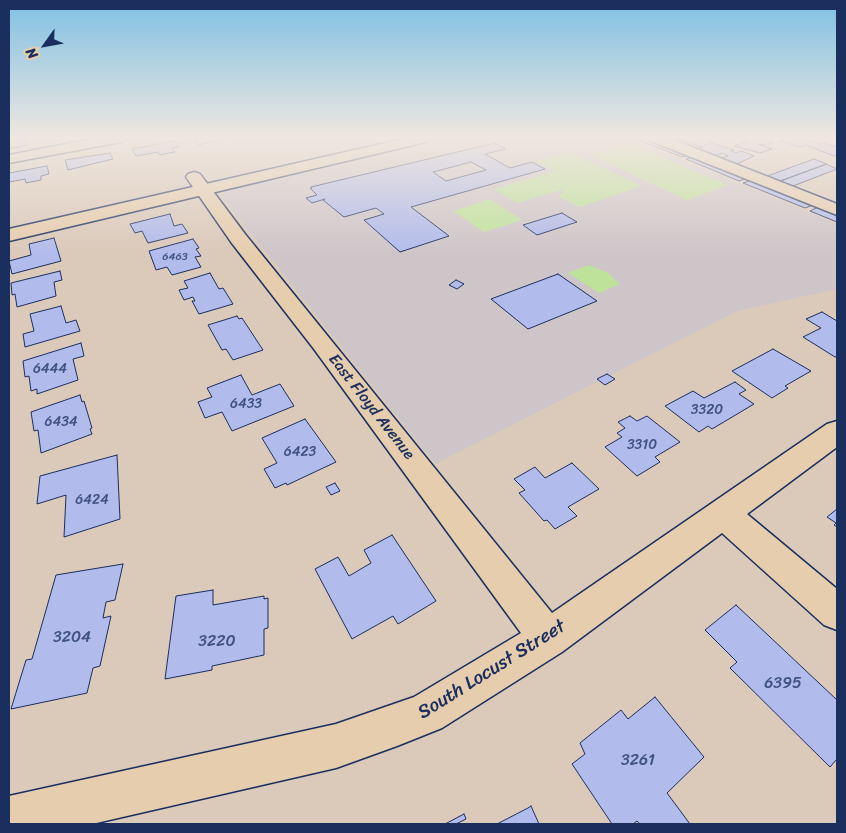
<!DOCTYPE html>
<html>
<head>
<meta charset="utf-8">
<style>
  body { margin:0 }
  #map { position:relative; width:846px; height:833px; overflow:hidden; background:#dbc9ba; font-family:Sriracha,sans-serif }
  canvas { display:block }
  .frame { position:absolute; inset:0; border:10px solid #1b2f5e; pointer-events:none }
  .north { position:absolute; left:20px; top:20px; width:50px; height:50px; -webkit-text-stroke:4px #e6cdae; paint-order:stroke; rotate:238deg; font-size:14px; font-weight:700; line-height:20px; text-align:center; color:#1b2f5e }
  .north::after { content:''; display:block; margin:auto; width:18px; height:22px; background:#1b2f5e; clip-path:polygon(50% 0,100% 100%,50% 72%,0 100%) }
</style>
</head>
<body>
<div id="map">
<canvas width="846" height="833"></canvas>
<div class="frame"></div>
<div class="north">N</div>
</div>
<script>
const c = document.querySelector('canvas').getContext('2d');
c.lineJoin = 'round';
function fill(path, color) { c.fillStyle = color; c.fill(path, 'evenodd'); }
const poly = rows => new Path2D(rows.map(r => 'M' + r).join(''));
function trace(path, color, width, dash) { c.strokeStyle = color; c.lineWidth = width; c.lineCap = dash ? 'butt' : 'round'; c.setLineDash(dash || []); c.stroke(path); }
function label(font, color, halo, rows, align = 'center') {
  c.font = font + ' Sriracha,sans-serif'; c.lineWidth = 4; c.setLineDash([]); c.textBaseline = 'middle'; c.strokeStyle = halo; c.fillStyle = color; for (const [text, x, y, turn = 0] of rows) {
    c.save(); c.translate(x, y); c.rotate((+turn || 0) * Math.PI / 180); c.textAlign = isNaN(turn) ? turn : align; if (halo) c.strokeText(text, 0, 0); c.fillText(text, 0, 0); c.restore();
  }
}
fill(poly([
  [443,138,630,138,837,224,837,289,737,311,435,464,221,196,228,190]
]), '#cec5c9');
fill(poly([
  [629,143,728,185,687,200,589,154],
  [570,152,641,186,580,207,559,197,564,189,517,203,494,189,555,171,537,160],
  [490,199,522,220,484,232,453,211],
  [589,265,608,273,620,284,599,293,568,273]
]), '#bfe29b');
const building = poly([
  [25,138,27,145,9,149,9,140,25,138],
  [191,138,229,138,198,145,191,138],
  [649,138,690,155,682,157,636,139,649,138],
  [676,138,704,138,711,141,708,142,734,150,731,151,736,153,741,151,754,156,737,164,721,158,728,156,722,153,714,156,696,149,703,147,676,138],
  [764,138,774,142,764,145,758,144,772,149,760,153,734,146,745,142,750,143,738,138,764,138],
  [785,138,808,139,820,144,823,143,837,147,837,155,834,156,805,145,800,147,781,141,786,139,785,138],
  [175,141,179,147,172,148,175,152,159,155,158,152,136,156,132,149,175,141],
  [495,143,506,149,485,154,510,168,532,162,545,169,411,207,449,236,400,252,364,220,384,214,376,208,344,217,323,200,325,199,312,203,306,198,317,195,310,188,312,188,311,187,495,143],
  [471,162,486,170,446,181,433,172,471,162],
  [110,153,113,159,68,170,65,160,110,153],
  [694,157,747,178,739,181,686,159,694,157],
  [814,159,827,164,775,183,762,178,814,159],
  [826,164,837,169,788,188,775,183,826,164],
  [47,166,49,174,41,176,41,180,26,183,25,179,9,182,9,173,47,166],
  [752,180,813,205,805,208,743,183,752,180],
  [818,207,837,215,837,222,810,211,818,207],
  [562,213,577,222,537,235,523,225,562,213],
  [170,214,174,226,182,224,188,233,148,243,142,231,135,233,130,224,170,214],
  [54,238,61,261,12,274,9,261,31,255,29,244,54,238],
  [193,239,199,248,196,249,201,256,195,257,201,267,172,275,167,267,156,270,149,251,193,239],
  [60,271,62,280,54,282,56,296,17,307,15,294,12,295,11,283,60,271],
  [210,273,219,289,223,288,233,304,199,314,192,301,195,301,193,297,184,300,179,290,188,288,184,281,210,273],
  [558,274,597,301,528,329,491,299,558,274],
  [456,280,464,284,457,289,449,285,456,280],
  [61,306,66,323,76,320,80,331,25,347,23,334,34,331,30,314,61,306],
  [822,312,837,321,837,356,835,357,803,337,821,328,806,319,822,312],
  [237,316,239,319,242,318,263,350,233,360,226,349,222,350,208,325,237,316],
  [81,343,84,356,73,359,78,380,37,394,37,389,31,391,29,376,25,377,23,361,81,343],
  [773,349,811,371,785,386,788,388,772,398,732,371,773,349],
  [607,374,615,379,605,385,597,379,607,374],
  [241,375,252,395,280,384,294,406,232,431,222,412,205,418,198,402,212,397,207,388,241,375],
  [735,382,746,390,739,394,754,404,712,429,708,426,699,432,665,406,693,391,704,398,735,382],
  [80,395,82,402,84,401,92,428,90,429,92,434,41,453,38,430,34,431,31,412,80,395],
  [630,416,637,421,647,416,680,442,655,457,660,462,637,476,605,447,622,437,617,433,625,428,618,422,630,416],
  [305,419,336,462,287,485,286,483,275,488,264,469,277,463,262,438,305,419],
  [117,455,120,519,64,537,66,495,37,504,40,476,117,455],
  [572,463,599,489,568,507,577,516,555,529,547,520,544,521,519,493,525,490,514,479,535,467,545,478,572,463],
  [335,483,340,491,331,495,326,487,335,483],
  [837,509,837,527,834,525,836,523,827,517,837,509],
  [392,535,436,601,398,624,393,616,352,639,315,569,338,557,349,576,371,563,364,550,392,535],
  [123,564,115,600,106,602,103,618,111,616,100,666,93,668,87,693,11,709,26,660,32,659,56,575,123,564],
  [213,590,213,605,264,596,264,599,268,598,268,628,264,629,264,655,212,666,212,670,165,679,176,596,213,590],
  [736,605,837,700,837,759,830,767,730,668,737,662,705,630,736,605],
  [655,697,704,757,667,793,690,824,640,824,637,821,633,824,612,824,572,764,585,754,580,743,621,710,628,719,655,697],
  [531,806,539,824,497,824,528,808,531,806],
  [464,814,466,819,456,824,445,824,464,814]
]);
fill(building, '#b1bbec');
trace(building, '#1b2f5e', 1);
const minor = poly([
  [97,138,128,138,121,142,9,163,9,155,97,138],
  [649,138,669,138,837,204,837,215,651,141,649,138],
  [194,172,200,174,245,234,552,613,827,424,837,421,837,447,747,514,837,589,837,630,824,625,722,533,562,652,442,728,397,746,336,768,92,824,9,824,9,796,336,724,414,697,521,633,314,349,231,242,186,177,188,174,194,172]
]);
const major = poly([
  [407,138,433,138,426,142,9,241,9,229,407,138]
]);
trace(minor, '#1b2f5e', 3);
trace(major, '#1b2f5e', 3);
fill(minor, '#e6cdae');
fill(major, '#e6cdae');
const sky = c.createLinearGradient(0, 0, 0, 255);
sky.addColorStop(0, '#7fc0e4');
sky.addColorStop(0.54, '#efe7e0');
sky.addColorStop(1, '#efe7e000');
c.fillStyle = sky;
c.fillRect(0, 0, 846, 255);
label('11px', '#405282', null, [
  ["6463",175,257]
]);
label('14px', '#405282', null, [
  ["6444",50,369],
  ["6433",246,404],
  ["3320",707,410],
  ["6434",61,422],
  ["3310",642,445],
  ["6423",300,452],
  ["6424",92,500]
]);
label('16px', '#1b2f5e', '#e6cdae', [
  ["East Floyd Avenue",371,407,52]
]);
label('16px', '#405282', null, [
  ["3204",72,638],
  ["3220",217,642],
  ["6395",783,684],
  ["3261",638,761]
]);
label('19px', '#1b2f5e', '#e6cdae', [
  ["South Locust Street",492,670,-32]
]);
</script>
</body>
</html>
